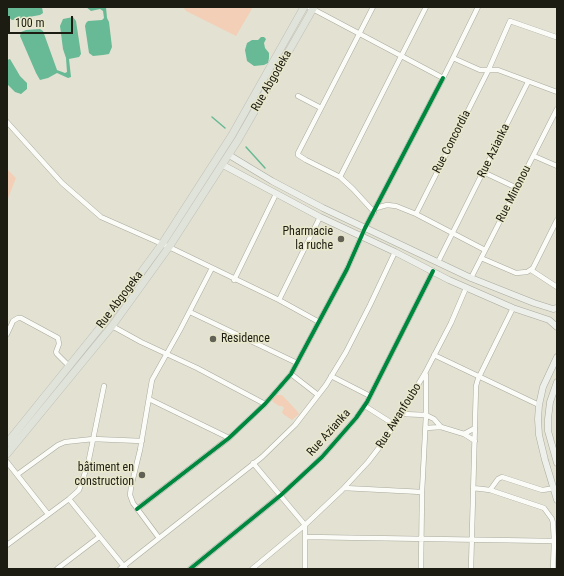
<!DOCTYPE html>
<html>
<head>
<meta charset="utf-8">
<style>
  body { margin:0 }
  #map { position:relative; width:564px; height:576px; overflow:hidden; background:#e3e2d2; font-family:"Roboto Condensed",sans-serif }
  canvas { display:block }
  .frame { position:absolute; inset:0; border:8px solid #1c1c12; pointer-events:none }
  .scale { position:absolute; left:8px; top:16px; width:65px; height:18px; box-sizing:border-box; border:2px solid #1c1c12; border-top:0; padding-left:5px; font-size:12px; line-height:14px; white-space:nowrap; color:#1c1c12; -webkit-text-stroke:3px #e9e8cc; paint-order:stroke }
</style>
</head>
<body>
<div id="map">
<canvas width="564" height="576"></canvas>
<div class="frame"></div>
<div class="scale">100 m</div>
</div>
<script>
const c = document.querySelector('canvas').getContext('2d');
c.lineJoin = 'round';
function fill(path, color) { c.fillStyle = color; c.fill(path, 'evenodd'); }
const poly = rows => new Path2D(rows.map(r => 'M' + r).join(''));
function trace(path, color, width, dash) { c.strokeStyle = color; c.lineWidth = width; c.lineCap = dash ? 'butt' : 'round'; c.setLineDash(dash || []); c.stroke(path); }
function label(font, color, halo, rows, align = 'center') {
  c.font = font + ' "Roboto Condensed",sans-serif'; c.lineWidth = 3; c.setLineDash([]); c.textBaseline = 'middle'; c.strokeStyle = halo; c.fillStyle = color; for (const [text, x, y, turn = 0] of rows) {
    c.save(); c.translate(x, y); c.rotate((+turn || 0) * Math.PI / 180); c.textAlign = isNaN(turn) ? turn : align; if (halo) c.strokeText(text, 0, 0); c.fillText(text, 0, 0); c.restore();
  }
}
fill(poly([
  [183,7,253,7,236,36,186,11],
  [7,169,16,178,7,201],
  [274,395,282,395,297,411,299,414,292,420,283,414,282,412,284,408,282,406,279,406,273,402,272,399]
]), '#f2cfb6');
fill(poly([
  [7,7,42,7,43,13,40,15,12,20,8,17],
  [86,7,106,7,107,18,109,22,112,47,109,54,103,55,93,56,89,53,85,26,86,23,88,21,102,20,104,18,103,11,100,9,91,11],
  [73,17,76,21,81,54,79,57,69,59,71,77,68,78,57,73,48,78,40,80,36,73,20,36,21,32,26,30,40,29,43,31,57,70,65,73,67,72,66,58,63,49,60,26,63,19],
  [261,37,264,37,266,39,264,43,265,48,269,53,269,58,268,63,264,65,254,66,247,61,245,50,247,43,252,40,258,40],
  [10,59,20,76,27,83,27,89,21,94,15,92,7,84,7,60]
]), '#68b995');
trace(poly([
  [212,117,225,128],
  [246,147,265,168]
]), '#68b995', 1.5);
const minor = poly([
  [309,7,443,78,453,58,480,70,498,70,557,92],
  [373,7,298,153,298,155,306,160,340,177,353,189,374,212],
  [453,58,478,7],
  [298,96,321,108],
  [7,122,62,183,101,217,169,247,279,300,319,322],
  [534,156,557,166],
  [483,172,517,188],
  [340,177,426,7],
  [376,208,387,205,396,206,416,214,485,250],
  [416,214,488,71,510,21,556,37],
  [481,258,516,273,527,272,533,268,557,220],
  [438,262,528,82],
  [531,270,557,287],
  [471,278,557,109],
  [234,280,276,194],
  [279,300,320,217],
  [190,312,297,363],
  [112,326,141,342,197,368,265,404],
  [7,334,13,321,18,318,21,318,58,338,59,344,56,352,57,354,69,366],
  [434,355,539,405],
  [291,374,318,395],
  [331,376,370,396],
  [149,399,229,438],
  [365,406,395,425],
  [402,414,426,415,434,419,441,427,464,434,475,441],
  [426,428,441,427],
  [464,434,475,428],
  [7,462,48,514],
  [253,463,305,525,305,569],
  [18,474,58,445,65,442,93,439,142,441],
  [344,488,422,492],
  [473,488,490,490,544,508,552,519,553,523,554,541,553,569],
  [490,490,498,479,502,477,542,490,557,488],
  [69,499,126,569],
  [137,509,229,438,265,404,291,374,347,269,365,228,443,78],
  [306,537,554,541],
  [159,538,133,503,130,495,131,487,140,450,152,380,180,330,212,268],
  [7,545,69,499,79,490,88,464,104,386],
  [57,569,99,537],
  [120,569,262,457,295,425,326,385,346,352,370,305,395,252],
  [190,569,281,495,322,457,356,418,367,402,433,271],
  [252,569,305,525,342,490,368,462,385,440,425,373,451,323,466,288],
  [421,569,422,492,426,415,426,375],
  [471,569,476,386,478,379,513,308]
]);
const secondary = poly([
  [229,155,272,181,323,208,471,278,534,303,553,309,557,308],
  [223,165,320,217,395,252,449,280,513,308,549,320,557,327],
  [557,357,543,387,539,405,538,419,539,435,545,460,557,500],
  [557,382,550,402,548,419,548,431,557,463]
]);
const primary = poly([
  [7,443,103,324,162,244,232,135,304,7],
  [7,454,112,326,169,247,238,140,314,7]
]);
trace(minor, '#a9a99d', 5.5);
trace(secondary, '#a9a99d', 7);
trace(primary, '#bfbfb7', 8);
trace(minor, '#fbfbf8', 4.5);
trace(secondary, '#edefea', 6);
trace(primary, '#e0e3da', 7);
trace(poly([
  [137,509,229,438,265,404,291,374,347,269,365,228,443,78],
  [190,569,281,495,322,457,356,418,367,402,433,271]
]), '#00873e', 4);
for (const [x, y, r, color] of [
  [341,239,4,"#626155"],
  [213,339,4,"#626155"],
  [142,475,4,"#626155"]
]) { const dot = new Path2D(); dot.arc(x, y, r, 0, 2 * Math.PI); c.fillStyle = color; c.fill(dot); trace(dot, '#e9e8cc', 1.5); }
label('12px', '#1c1c12', '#e9e8cc', [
  ["Rue Abgodeka",272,81,-60],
  ["Rue Concordia",452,142,-63],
  ["Rue Azianka",494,151,-64],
  ["Rue Minonou",514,194,-63],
  ["Rue Abgogeka",120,300,-53],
  ["Rue Awanfoubo",399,416,-58],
  ["Rue Azianka",329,433,-48]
]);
label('12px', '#1c1c12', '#e9e8cc', [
  ["Pharmacie",333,232],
  ["la ruche",333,246],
  ["Residence",221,339,"left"],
  ["bâtiment en",134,468],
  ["construction",134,482]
], 'right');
</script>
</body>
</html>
